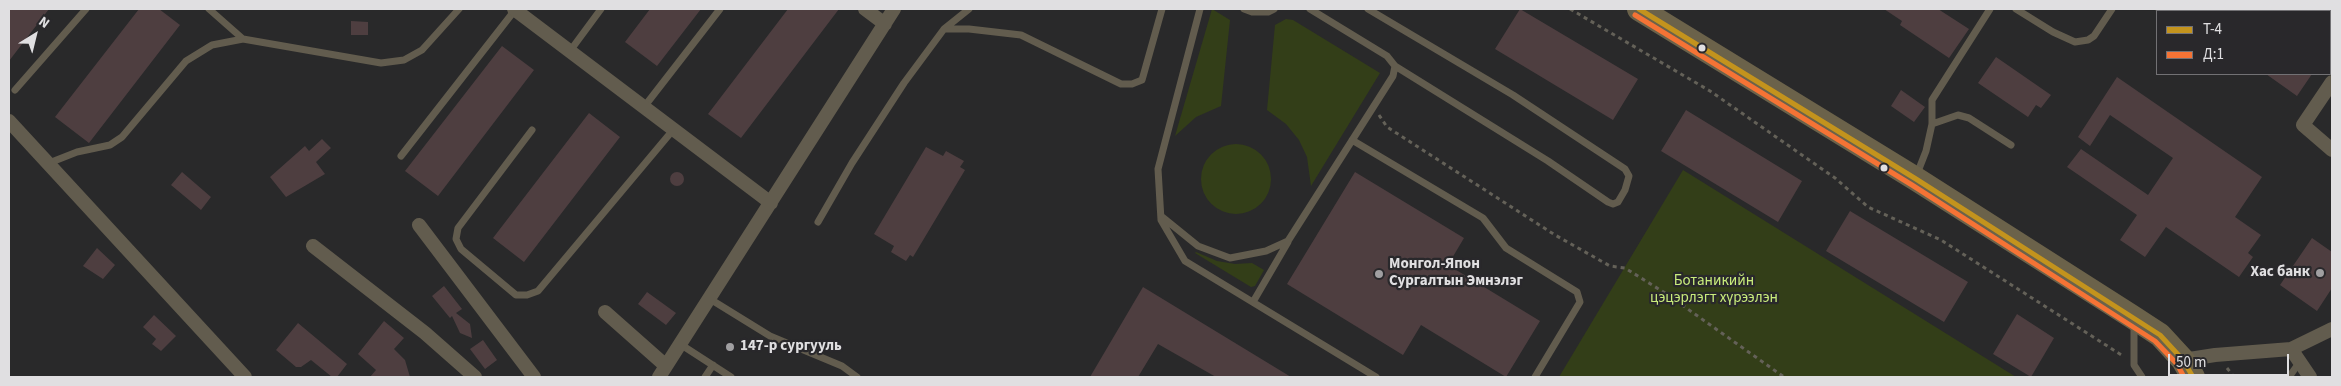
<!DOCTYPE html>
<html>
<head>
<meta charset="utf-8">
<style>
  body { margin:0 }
  #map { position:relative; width:2341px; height:386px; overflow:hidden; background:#29292a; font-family:"Source Sans 3",sans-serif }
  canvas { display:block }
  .frame { position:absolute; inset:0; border:10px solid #e0dfe1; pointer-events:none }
  .legend { position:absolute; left:2156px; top:10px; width:175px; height:65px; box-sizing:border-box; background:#29282b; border:1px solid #727174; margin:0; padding:6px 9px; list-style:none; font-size:15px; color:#e0dfe1 }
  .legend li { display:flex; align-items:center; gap:10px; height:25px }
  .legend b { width:25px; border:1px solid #727174 }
  .north { position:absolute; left:10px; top:10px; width:50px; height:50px; -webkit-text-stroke:4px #29282b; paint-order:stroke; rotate:36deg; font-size:14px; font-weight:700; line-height:20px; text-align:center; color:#e0dfe1 }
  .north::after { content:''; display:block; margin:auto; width:18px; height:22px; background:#e0dfe1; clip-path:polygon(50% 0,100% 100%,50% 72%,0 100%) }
  .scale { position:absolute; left:2168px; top:354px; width:121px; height:22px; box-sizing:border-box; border:2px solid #e0dfe1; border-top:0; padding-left:6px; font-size:15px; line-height:18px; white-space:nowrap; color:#e0dfe1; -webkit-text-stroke:4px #29282b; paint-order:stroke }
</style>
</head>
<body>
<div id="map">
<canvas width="2341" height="386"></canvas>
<div class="frame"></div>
<ul class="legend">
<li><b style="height:6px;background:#c3931d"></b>Т-4</li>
<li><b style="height:6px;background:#f57335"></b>Д:1</li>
</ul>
<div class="north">N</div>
<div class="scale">50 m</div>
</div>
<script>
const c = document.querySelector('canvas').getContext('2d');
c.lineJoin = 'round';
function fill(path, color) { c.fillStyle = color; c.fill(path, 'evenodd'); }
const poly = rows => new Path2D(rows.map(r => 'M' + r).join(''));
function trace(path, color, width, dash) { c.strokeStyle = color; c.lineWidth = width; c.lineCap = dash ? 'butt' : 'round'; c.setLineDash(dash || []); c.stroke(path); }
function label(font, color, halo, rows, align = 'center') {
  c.font = font + ' "Source Sans 3",sans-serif'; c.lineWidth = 4.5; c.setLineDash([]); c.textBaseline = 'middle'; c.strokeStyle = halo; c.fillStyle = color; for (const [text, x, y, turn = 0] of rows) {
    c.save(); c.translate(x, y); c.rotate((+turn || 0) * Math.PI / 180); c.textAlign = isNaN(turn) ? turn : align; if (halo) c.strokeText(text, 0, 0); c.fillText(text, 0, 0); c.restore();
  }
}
fill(poly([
  [1212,9,1230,20,1221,106,1196,117,1175,136],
  [1286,19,1293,20,1380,73,1311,186,1307,157,1299,140,1286,124,1267,110,1275,25],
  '1201 179a35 35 0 1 1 70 0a35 35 0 1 1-70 0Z',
  [1683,170,2016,377,1559,377],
  [1196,252,1217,261,1235,264,1252,263,1264,270,1255,286,1251,287,1195,253]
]), '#333e18');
fill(poly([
  [9,9,49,9,9,61],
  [139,9,159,9,180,25,89,143,55,117],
  [650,9,701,9,657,66,625,42],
  [788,9,839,9,741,138,708,114],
  [1520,9,1638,79,1613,120,1495,49],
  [1884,9,1938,9,1969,29,1949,58,1900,25,1902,21],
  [351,21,368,22,368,35,351,35],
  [502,46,534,70,438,196,405,171],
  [1996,57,2051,95,2041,108,2036,105,2028,117,1978,83],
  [2266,74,2312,74,2297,96],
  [2117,77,2262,177,2235,217,2261,235,2248,253,2253,257,2239,277,2166,227,2145,257,2120,240,2137,215,2067,167,2081,149,2148,195,2173,158,2110,115,2090,146,2078,137],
  [1901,90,1925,107,1914,122,1891,106],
  [1686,110,1802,181,1778,222,1661,151],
  [589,113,620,137,524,262,493,238],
  [322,139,331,148,316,162,325,174,286,197,270,177,305,146,309,151],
  [926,147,943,156,946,151,964,161,960,167,965,170,913,257,910,255,906,261,891,252,894,246,874,234],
  [182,172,211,197,201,210,171,185],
  [1355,172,1464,238,1448,265,1540,321,1506,377,1421,325,1403,355,1287,284],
  '670 179a7 7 0 1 1 14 0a7 7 0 1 1-14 0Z',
  [1850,211,1968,282,1944,322,1826,251],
  [2312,238,2332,252,2332,288,2317,311,2280,285],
  [97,248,115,265,103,279,83,266],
  [444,286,462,309,456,313,470,324,472,338,460,333,452,316,450,318,432,296],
  [1143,287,1291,377,1216,377,1158,344,1138,377,1090,377],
  [647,292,676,313,666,325,638,304],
  [2017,314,2054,338,2031,377,1993,354],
  [154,315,176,336,161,351,152,344,156,339,143,327],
  [384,321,404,338,394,349,405,360,410,377,370,377,376,370,358,354],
  [298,323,347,364,337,377,332,377,311,360,301,367,296,367,276,350],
  [483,340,497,360,485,369,470,349]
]), '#4e3e40');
trace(poly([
  [1570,9,1710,91,1835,178,1868,207,1941,240,2123,356],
  [1379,115,1387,127,1555,235,1610,266,1625,268,1665,293,1784,377],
  [2227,368,2234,377]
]), '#646158', 3, [4, 4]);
trace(poly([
  [209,9,243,39,381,63,404,60,422,50,459,9],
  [1200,9,1158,169,1161,220,1185,261,1376,377],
  [1244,9,1252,12,1268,12,1274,9],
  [1368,9,1513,95,1625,169,1629,176,1625,190,1618,202,1613,204,1608,202,1548,161,1395,66],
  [2016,9,2053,32,2075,42,2088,40,2094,36,2112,9],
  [2159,9,2163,11],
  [2298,11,2300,9],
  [944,29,969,9],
  [570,51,601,9],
  [15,90,86,9],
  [644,107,720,9],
  [1932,124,1958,115,1969,118,2011,145],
  [532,130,458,228,456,239,461,249,516,295,527,295,538,291,673,130],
  [1352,140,1483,218,1506,248,1577,292,1580,302,1535,377],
  [401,156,515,10],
  [49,163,77,152,110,145,122,137,186,61,212,45,243,39],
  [1917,174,1926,151,1932,124,1932,100,1990,9],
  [1161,216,1198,246,1230,258,1266,251,1288,241,1393,76,1395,66,1387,56,1310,9],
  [818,222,852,163,904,83,944,29,969,29,1021,35,1121,84,1132,84,1142,80,1162,9],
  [710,299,770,336,842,366,857,377],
  [1253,302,1288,242],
  [2134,324,2134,365,2142,377],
  [680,344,731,377],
  [705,377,713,365],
  [2289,377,2299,363]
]), '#625c4e', 7);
trace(poly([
  [514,9,771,203],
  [865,9,885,24],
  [2332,82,2303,125,2332,150],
  [9,121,245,377],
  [419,225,534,377],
  [313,246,425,333,475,377],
  [605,312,666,366],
  [2291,349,2310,377],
  [2183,360,2215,355,2291,349,2332,329],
  [659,377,894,9]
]), '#625c4e', 14);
trace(poly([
  [1639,9,1916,179,2131,316,2160,335,2183,360,2193,377]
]), '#6b624a', 24);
trace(poly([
  [1639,9,1916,179,2160,335,2183,360,2193,377]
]), '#c3931d', 5);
trace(poly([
  [1635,15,1912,185,2155,341,2177,364,2184,377]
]), '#f57335', 5);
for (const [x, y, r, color] of [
  [1702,48,4.5,"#e0dfe1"],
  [1884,168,4.5,"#e0dfe1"],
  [2320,273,5,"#a09fa1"],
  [1379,274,5,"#a09fa1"],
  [730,347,5,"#a09fa1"]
]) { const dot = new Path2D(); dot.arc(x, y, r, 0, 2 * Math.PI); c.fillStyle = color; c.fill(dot); trace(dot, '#29282b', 2); }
label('bold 15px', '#e0dfe1', '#29282b', [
  ["Монгол-Япон",1389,265],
  ["Сургалтын Эмнэлэг",1389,282],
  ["Хас банк",2310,273,"right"],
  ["147-р сургууль",740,347]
], 'left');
label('15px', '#c9ec7c', '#29282b', [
  ["Ботаникийн",1714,282],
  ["цэцэрлэгт хүрээлэн",1714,299]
]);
</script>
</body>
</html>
